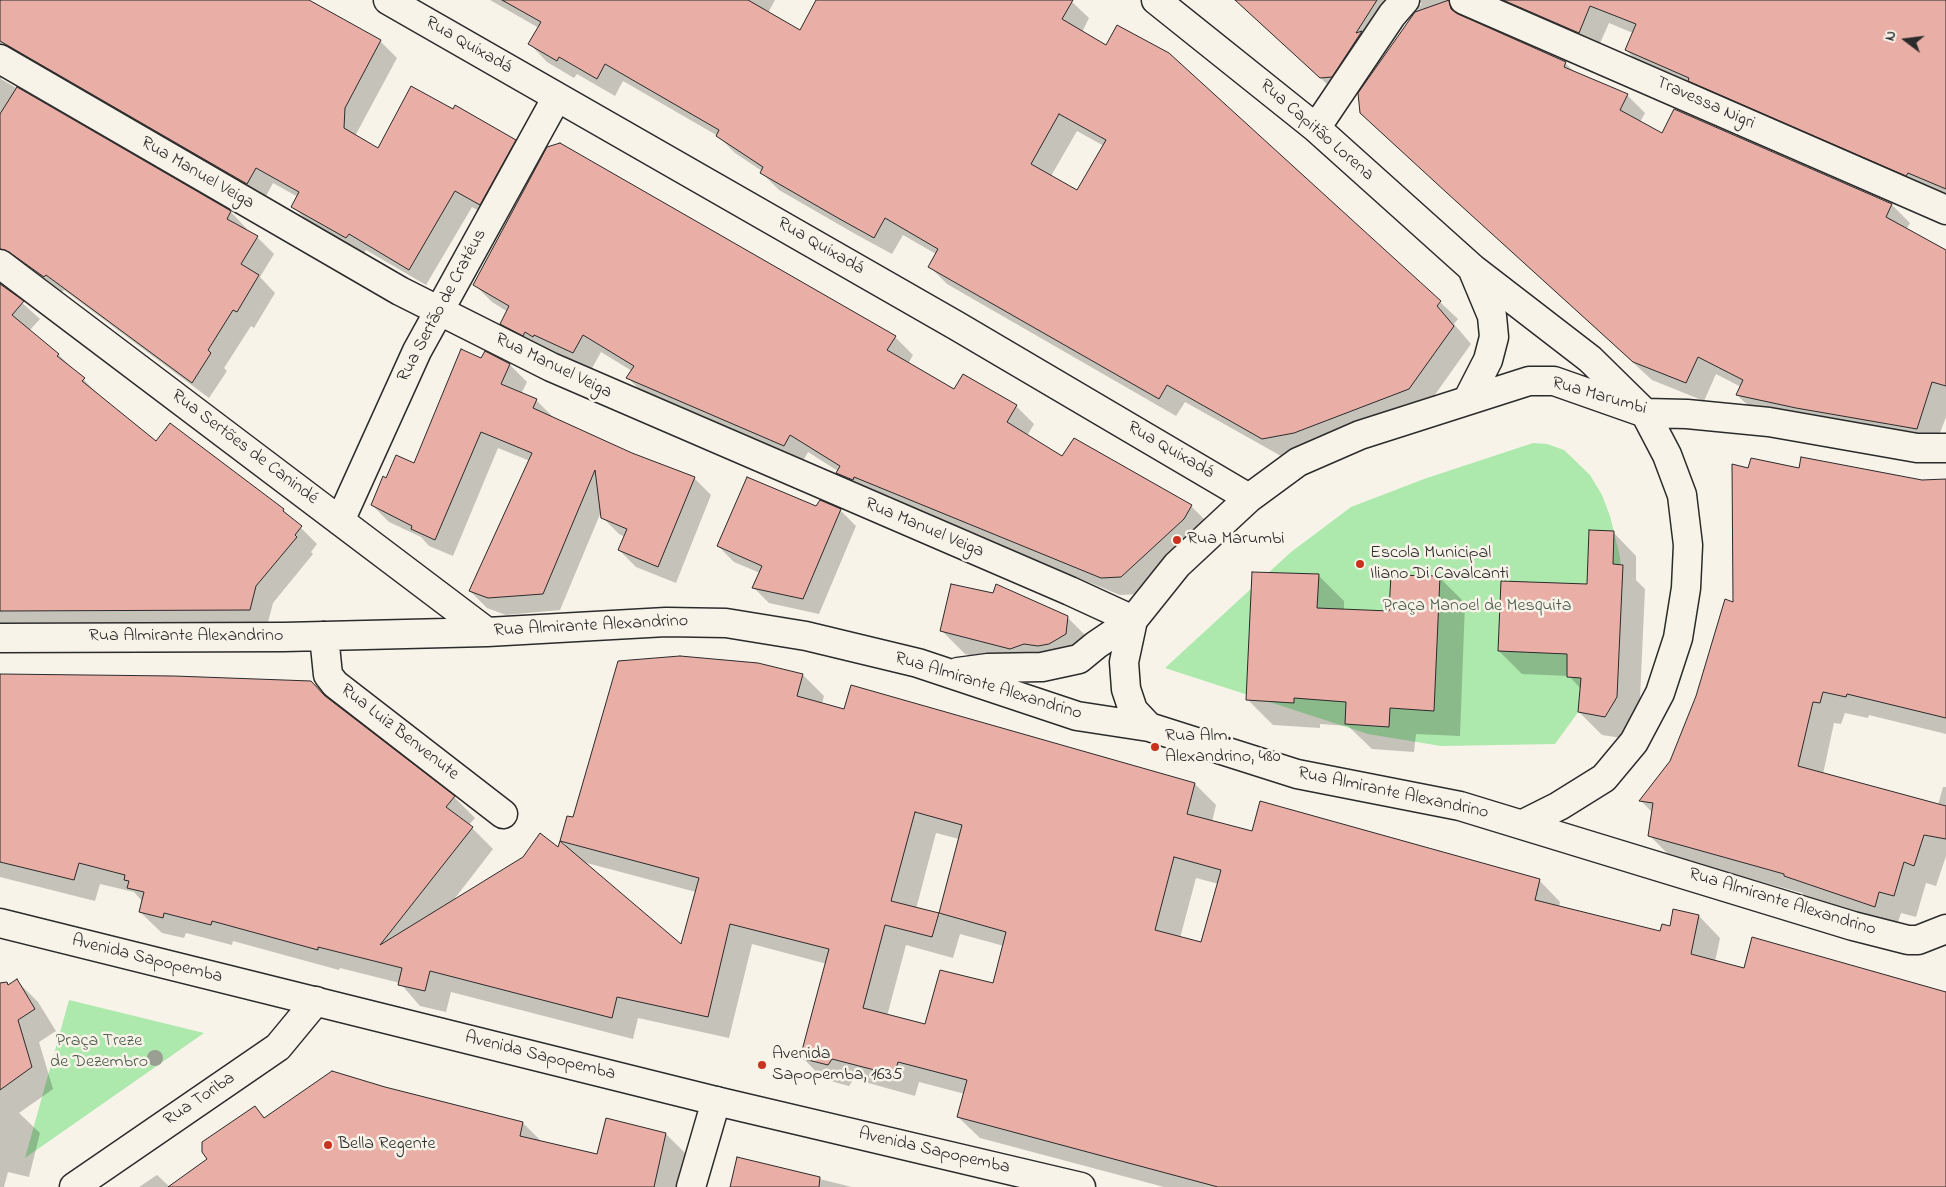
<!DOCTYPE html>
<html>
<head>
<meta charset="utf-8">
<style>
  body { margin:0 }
  #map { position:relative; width:1946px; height:1187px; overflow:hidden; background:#f7f3e8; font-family:"Indie Flower",sans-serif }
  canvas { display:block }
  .north { position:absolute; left:1881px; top:15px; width:50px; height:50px; -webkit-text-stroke:4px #f7f3e8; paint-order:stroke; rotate:285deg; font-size:14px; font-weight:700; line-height:20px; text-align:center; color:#2b2b2b }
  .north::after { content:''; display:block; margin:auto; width:18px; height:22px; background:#2b2b2b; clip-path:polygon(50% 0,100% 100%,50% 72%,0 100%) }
</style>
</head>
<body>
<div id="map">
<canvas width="1946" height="1187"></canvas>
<div class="north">N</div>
</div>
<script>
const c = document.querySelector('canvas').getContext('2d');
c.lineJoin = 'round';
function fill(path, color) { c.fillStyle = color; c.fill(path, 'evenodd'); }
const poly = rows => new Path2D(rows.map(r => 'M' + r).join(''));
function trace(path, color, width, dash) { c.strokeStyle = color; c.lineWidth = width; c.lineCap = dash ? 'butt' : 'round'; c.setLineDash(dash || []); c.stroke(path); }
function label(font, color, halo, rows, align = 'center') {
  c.font = font + ' "Indie Flower",sans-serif'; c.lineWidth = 5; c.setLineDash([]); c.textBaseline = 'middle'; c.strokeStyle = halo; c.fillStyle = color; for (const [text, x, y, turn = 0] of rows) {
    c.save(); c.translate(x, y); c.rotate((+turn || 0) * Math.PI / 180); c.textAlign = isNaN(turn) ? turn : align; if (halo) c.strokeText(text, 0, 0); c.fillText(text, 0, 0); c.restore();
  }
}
fill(poly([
  [1533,443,1547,444,1564,450,1590,475,1602,495,1610,516,1620,557,1621,574,1584,704,1555,744,1441,746,1368,734,1165,668,1291,552,1351,507,1424,479],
  [69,1000,204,1033,25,1158]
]), '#ade8ad');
fill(poly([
  [0,0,307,0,380,41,397,58,355,136,379,149,515,141,532,158,497,221,472,207,426,285,366,250,363,254,310,223,293,207,298,197,273,183,264,200,3,68,1,79,231,212,247,229,246,231,257,237,274,254,260,277,275,293,254,328,251,326,224,368,227,371,209,398,64,290,61,293,1,279,2,285,40,319,29,331,58,354,100,396,156,443,283,510,317,544,311,552,313,554,273,603,267,626,0,626],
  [490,0,775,0,768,13,800,31,818,0,1070,0,1089,18,1082,32,1440,302,1458,319,1454,324,1471,344,1427,406,1312,450,1281,456,1185,402,1176,416,947,284,929,266,936,254,903,235,892,254,857,235,779,190,761,172,762,171,735,153,718,136,623,81,615,96,577,74,574,78,547,62,530,44,539,28],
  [1077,131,1104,146,1078,192,1051,176],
  [1235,0,1946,0,1946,199,1644,68,1626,50,1633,33,1609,23,1597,50,1467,12,1466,19,1565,63,1577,74,1627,95,1645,113,1640,122,1663,134,1675,110,1892,205,1910,223,1906,230,1946,252,1946,417,1935,446,1755,412,1737,395,1741,387,1716,374,1704,401,1652,380,1380,131,1359,94,1422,3,1418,3,1339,95],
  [474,284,895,337,913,355,908,364,954,391,963,376,1016,406,1034,424,1027,436,1063,457,1191,506,1209,524,1139,594,1120,595,872,494,855,491,837,473,838,471,808,452,802,463,646,396,628,378,632,371,601,352,591,370,552,352,551,354,519,341,501,324,508,312,492,302],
  [486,353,510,365,527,382,521,394,536,400,553,417,632,455,694,478,711,495,676,583,636,567,619,550,625,537,619,534,602,517,601,512,560,610,506,615,487,608,470,591,530,461,498,448,453,556,429,546,421,537,389,522,372,505,387,479,414,464],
  [1749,469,1800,470,1921,481,1946,480,1946,734,1869,715,1868,718,1845,713,1841,724,1834,723,1823,774,1938,805,1943,787,1946,787,1946,856,1936,886,1926,883,1916,917,1901,913,1896,928,1807,898,1802,893,1671,857,1649,835,1652,812,1641,801,1672,761,1734,603],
  [816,508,840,510,856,526,819,614,769,603,754,588,760,573,734,562,718,546],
  [1614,533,1636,556,1636,580,1645,589,1639,720,1628,739,1602,735,1579,712,1581,689,1569,676,1522,674,1499,651,1588,585],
  [1318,575,1344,601,1344,610,1391,612,1439,577,1465,603,1460,736,1416,734,1414,752,1372,749,1348,726,1320,724,1320,728,1273,725,1247,699],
  [1067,617,1090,640,1034,671,965,654,942,631],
  [0,675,330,701,454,797,475,818,469,825,493,849,452,902,565,847,566,845,562,841,574,818,803,675,824,696,822,704,845,710,852,687,1195,784,1216,805,1212,822,1253,833,1539,880,1560,902,1559,907,1661,932,1699,916,1720,938,1715,962,1745,970,1753,938,1946,992,1946,1187,1164,1187,980,1138,958,1117,965,1094,919,1082,915,1096,854,1079,849,1086,823,1079,802,1057,827,964,752,944,729,1038,638,1018,633,1039,451,992,446,1012,420,1006,400,983,340,968,339,970,233,941,232,945,186,933,184,938,162,933,140,912,143,902,134,892,100,884,95,901,0,877],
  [936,833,959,839,940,915,916,909],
  [583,862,696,892,682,946],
  [1196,878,1219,884,1202,944,1180,938],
  [960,934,1004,946,994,985,926,1026,887,1016,906,945,953,958],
  [17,981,38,1002,56,1031,39,1042,53,1089,19,1113,40,1133,29,1177,8,1172,4,1187,0,1187,0,991],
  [384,1089,523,1123,542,1142,598,1155,666,1134,687,1155,680,1187,170,1187,209,1160,255,1108,265,1118],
  [738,1159,852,1187,731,1187],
  [157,1175,170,1187,139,1187]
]), '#0003');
const building = poly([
  [0,0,309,0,381,40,345,108,344,128,378,148,411,86,453,109,455,105,516,140,480,205,455,191,409,270,349,234,346,238,291,207,299,192,256,168,247,184,0,41,0,0],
  [502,0,748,0,800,30,816,0,1073,0,1062,19,1106,45,1117,25,1169,53,1441,301,1437,306,1454,326,1409,389,1294,433,1262,439,1167,385,1159,399,928,267,938,249,885,218,874,238,838,218,760,173,763,167,716,136,719,130,605,64,597,79,559,57,557,61,528,44,541,22,502,0],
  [1059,114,1106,140,1077,190,1031,164,1059,114],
  [1235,0,1377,0,1356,33,1362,31,1332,77,1320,78,1235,0],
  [1449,0,1451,9,1458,14,1566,62,1564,67,1628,94,1620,110,1662,133,1674,109,1892,204,1886,217,1946,250,1946,386,1932,382,1917,429,1796,408,1736,395,1743,380,1698,357,1686,383,1633,362,1447,193,1360,113,1358,93,1415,12,1449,0],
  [1503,0,1946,0,1946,189,1908,173,1906,176,1688,81,1689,78,1625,50,1636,24,1590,6,1579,33,1503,0],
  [17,87,231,211,227,219,258,236,241,264,259,275,237,312,233,310,208,350,211,353,192,383,46,275,44,277,9,252,0,249,0,114,17,87],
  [560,143,896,336,887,350,954,389,963,374,1017,405,1007,422,1062,456,1074,438,1192,505,1184,519,1121,577,1101,578,854,477,853,480,836,473,840,466,790,435,784,446,626,378,634,366,583,335,573,353,534,335,533,337,525,332,523,336,500,324,509,306,473,285,547,147,560,143],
  [0,284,24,301,12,315,59,354,57,356,85,378,82,381,156,441,170,423,284,509,283,511,302,526,295,535,297,537,256,586,250,610,0,611,0,284],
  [461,349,481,358,485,351,510,364,501,384,537,399,533,408,632,453,695,477,658,567,618,550,627,529,601,518,595,470,543,594,488,598,469,591,532,453,481,432,435,540,411,529,412,526,371,505,383,476,386,478,396,455,414,463,461,349],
  [1801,457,1922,480,1946,479,1946,718,1847,694,1846,697,1823,692,1820,703,1813,702,1798,766,1946,806,1946,839,1924,835,1914,866,1904,862,1894,896,1879,892,1875,907,1784,876,1784,874,1648,836,1653,803,1639,801,1670,761,1696,696,1725,599,1733,602,1732,464,1748,468,1751,458,1799,468,1801,457],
  [747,477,816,506,820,500,841,509,803,599,752,588,762,566,717,546,747,477],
  [1589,530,1614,531,1613,564,1623,565,1617,697,1605,717,1578,712,1581,678,1567,677,1567,654,1498,651,1501,581,1587,584,1589,530],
  [1252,572,1319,574,1317,608,1389,611,1391,575,1440,576,1434,711,1390,708,1389,727,1345,724,1346,702,1294,698,1294,703,1246,700,1252,572],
  [951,584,993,593,996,584,1068,616,1066,634,1049,644,1038,646,1024,644,1010,649,940,631,951,584],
  [680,656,758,663,803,674,797,696,844,709,851,685,1195,783,1187,814,1252,831,1260,801,1540,879,1535,900,1660,931,1662,924,1670,926,1673,909,1699,915,1691,954,1744,968,1752,937,1946,992,1946,1187,1218,1187,957,1117,967,1080,898,1062,894,1075,832,1059,828,1065,800,1058,829,949,730,924,708,1017,617,997,612,1018,430,971,425,991,398,985,402,968,318,947,318,950,212,921,211,925,164,913,163,918,139,912,144,892,127,888,129,881,124,880,125,875,79,863,74,880,0,862,0,674,174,676,311,681,325,696,455,796,446,807,473,827,380,945,523,857,540,833,558,847,560,841,681,944,699,878,560,841,567,816,573,817,618,661,680,656],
  [915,812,962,825,939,913,891,901,915,812],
  [1174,857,1221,870,1201,942,1155,930,1174,857],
  [939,913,1006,932,993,983,940,970,925,1024,863,1008,885,925,932,937,939,913],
  [17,979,35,1009,18,1020,32,1067,0,1090,0,983,7,982,8,985,17,979],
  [332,1071,385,1087,523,1122,520,1136,597,1154,606,1118,666,1133,654,1187,168,1187,207,1159,202,1152,202,1142,255,1106,264,1118,332,1071],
  [737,1157,820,1177,819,1187,730,1187,737,1157]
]);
fill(building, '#e9aea6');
trace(building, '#2b2b2b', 1);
const minor = poly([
  [388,0,957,326,1249,498],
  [1156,0,1316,128,1472,268,1590,359,1645,413,1667,455,1682,495,1688,545,1686,588,1678,638,1660,693,1634,742,1604,778,1559,806,1523,824],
  [1464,0,1946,210],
  [0,59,400,291,551,367,1070,591,1133,620],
  [1316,128,1392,15,1405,0],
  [0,264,487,632],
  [1468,399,1488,360,1494,337,1492,316,1472,268],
  [340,521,417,351,557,97],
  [1133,620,1124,662,1126,689,1133,710,1149,727],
  [324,636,328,675,335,684,503,814],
  [0,638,284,637,487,632,666,622,726,623,806,636,918,663,1077,716,1149,727,1297,774,1460,806,1853,926,1908,940,1918,940,1946,929],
  [958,672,988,668,1042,667,1079,659,1096,645,1133,620,1177,565,1249,498,1298,462,1360,435,1529,381,1554,381,1645,413,1687,414,1769,422,1917,448,1946,448],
  [74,1187,278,1047,316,1001],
  [691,1187,716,1101]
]);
const major = poly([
  [0,923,716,1101,1081,1187]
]);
trace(minor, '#2b2b2b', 31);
trace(major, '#2b2b2b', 31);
trace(minor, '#f7f3e8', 28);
trace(major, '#f7f3e8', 28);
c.fillStyle = '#999f92';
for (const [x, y] of [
  [155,1058]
]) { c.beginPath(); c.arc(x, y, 8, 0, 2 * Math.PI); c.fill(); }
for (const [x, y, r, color] of [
  [1177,540,5,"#c8321e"],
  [1360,564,5,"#c8321e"],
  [1155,747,5,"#c8321e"],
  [762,1065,5,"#c8321e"],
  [328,1145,5,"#c8321e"]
]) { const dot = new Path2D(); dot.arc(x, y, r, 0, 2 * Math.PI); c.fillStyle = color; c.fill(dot); trace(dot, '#f7f3e8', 2); }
label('18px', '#2b2b2b', '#f7f3e8', [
  ["Rua Quixadá",468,46,30],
  ["Travessa Nigri",1705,104,24],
  ["Rua Capitão Lorena",1316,131,41],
  ["Rua Manuel Veiga",197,174,30],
  ["Rua Quixadá",820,247,30],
  ["Rua Sertão de Cratéus",443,306,-62],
  ["Rua Manuel Veiga",553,367,26],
  ["Rua Marumbi",1599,397,16],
  ["Rua Sertões de Canindé",244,448,37],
  ["Rua Quixadá",1170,451,30],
  ["Rua Manuel Veiga",924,529,23],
  ["Rua Almirante Alexandrino",591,627,-3],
  ["Rua Almirante Alexandrino",186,637],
  ["Rua Almirante Alexandrino",988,687,17],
  ["Rua Luiz Benvenute",399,733,38],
  ["Rua Almirante Alexandrino",1393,794,12],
  ["Rua Almirante Alexandrino",1782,903,17],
  ["Avenida Sapopemba",147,960,14],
  ["Avenida Sapopemba",540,1057,14],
  ["Rua Toriba",200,1100,-34],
  ["Avenida Sapopemba",934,1152,13]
]);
label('18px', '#2b2b2b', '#f7f3e8', [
  ["Rua Marumbi",1187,540],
  ["Escola Municipal",1370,554],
  ["Iliano Di Cavalcanti",1370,575],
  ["Rua Alm.",1165,737],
  ["Alexandrino, 480",1165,758],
  ["Avenida",772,1055],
  ["Sapopemba, 1635",772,1076],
  ["Bella Regente",338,1145]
], 'left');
label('18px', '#4c5a4c', '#f7f3e8', [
  ["Praça Manoel de Mesquita",1477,607],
  ["Praça Treze",99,1042],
  ["de Dezembro",99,1063]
]);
</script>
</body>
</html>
